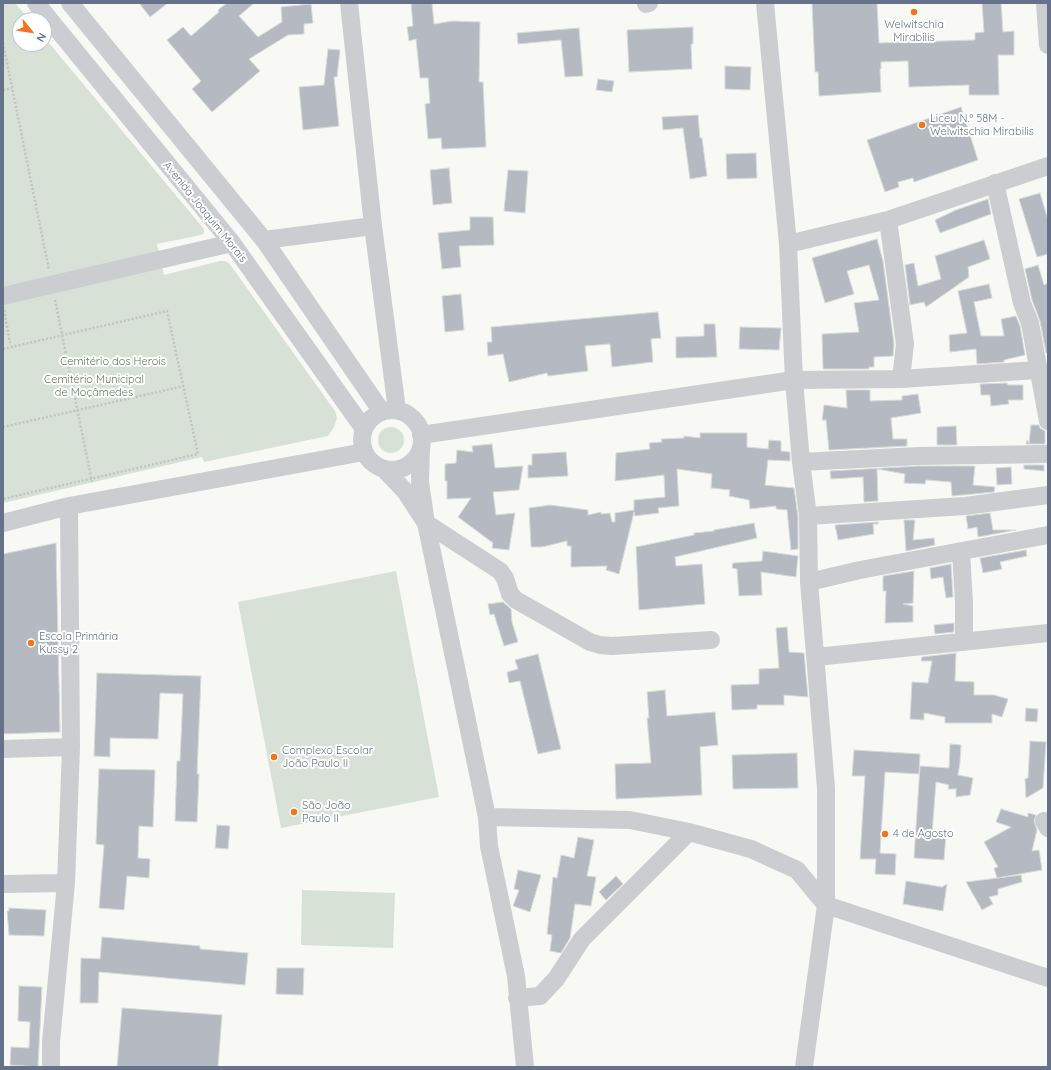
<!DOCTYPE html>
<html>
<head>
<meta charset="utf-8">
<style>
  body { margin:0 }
  #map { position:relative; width:1051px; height:1070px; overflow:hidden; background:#f8f9f5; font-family:Quicksand,sans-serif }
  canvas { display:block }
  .frame { position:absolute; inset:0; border:4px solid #657289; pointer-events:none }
  .north { position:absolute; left:12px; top:12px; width:40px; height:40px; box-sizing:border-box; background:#fff; border:1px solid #c1c7d0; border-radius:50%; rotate:120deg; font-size:11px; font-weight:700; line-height:16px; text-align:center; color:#657289 }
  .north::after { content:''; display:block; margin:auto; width:14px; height:18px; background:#f3751b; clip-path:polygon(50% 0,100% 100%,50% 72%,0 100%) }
</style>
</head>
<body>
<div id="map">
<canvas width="1051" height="1070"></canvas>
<div class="frame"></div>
<div class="north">N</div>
</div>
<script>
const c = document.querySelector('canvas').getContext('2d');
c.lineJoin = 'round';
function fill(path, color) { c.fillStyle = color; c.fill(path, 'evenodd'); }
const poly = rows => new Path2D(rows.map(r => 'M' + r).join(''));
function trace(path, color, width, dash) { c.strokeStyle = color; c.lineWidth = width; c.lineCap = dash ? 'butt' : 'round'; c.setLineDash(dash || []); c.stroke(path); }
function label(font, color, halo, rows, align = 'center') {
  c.font = font + ' Quicksand,sans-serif'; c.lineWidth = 4; c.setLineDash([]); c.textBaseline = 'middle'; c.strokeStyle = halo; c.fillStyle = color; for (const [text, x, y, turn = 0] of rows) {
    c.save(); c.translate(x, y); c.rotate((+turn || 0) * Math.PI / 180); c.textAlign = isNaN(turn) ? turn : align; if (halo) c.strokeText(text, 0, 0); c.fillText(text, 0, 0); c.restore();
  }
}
fill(poly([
  [3,3,15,3,30,20,20,20,20,44,44,44,44,37,204,229,204,233,201,235,157,244,164,275,220,261,225,261,229,263,335,411,337,418,334,427,328,436,204,462,202,457,3,503],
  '378 440a13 13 0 1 1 26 0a13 13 0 1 1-26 0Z',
  [396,571,439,797,281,828,238,602],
  [302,890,395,893,393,948,301,945]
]), '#d8e1d6');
const building = poly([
  [139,3,168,3,150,17,139,3],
  [227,3,254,3,239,16,258,37,282,22,281,7,311,4,313,23,304,24,304,34,288,35,249,59,260,71,212,112,192,89,201,81,167,40,183,27,191,36,219,12,218,10,227,3],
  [411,3,432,3,434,24,453,21,480,22,479,82,483,82,486,147,442,149,441,138,428,139,425,104,430,103,428,78,420,78,416,39,409,41,407,27,413,26,411,3],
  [812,3,877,3,879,43,975,40,975,33,984,32,982,3,1001,3,1003,32,1014,31,1014,55,998,55,999,95,969,95,969,85,909,87,908,61,881,62,881,69,880,69,881,92,819,96,818,72,815,72,812,3],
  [693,27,693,44,691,44,692,69,629,72,627,30,693,27],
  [579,28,583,76,565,77,561,40,518,44,517,33,579,28],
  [328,49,340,50,337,77,334,77,339,126,303,130,299,87,324,85,328,49],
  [725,66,751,67,750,90,725,89,725,66],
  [598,79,614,81,612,92,596,90,598,79],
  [961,107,978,160,914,182,913,178,898,182,899,187,885,192,867,140,961,107],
  [698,115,700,138,702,138,707,176,690,179,683,128,663,130,662,117,698,115],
  [756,153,757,178,727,179,726,154,756,153],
  [449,168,452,203,433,205,430,170,449,168],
  [508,170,528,171,525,213,504,211,508,170],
  [1040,193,1048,220,1048,254,1037,257,1019,199,1040,193],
  [988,199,991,214,940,233,935,220,956,210,988,199],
  [470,217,493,217,494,245,459,246,461,267,442,269,438,233,470,230,470,217],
  [877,239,883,261,894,344,893,356,874,357,874,367,869,367,869,369,823,369,822,334,859,332,854,303,879,300,869,265,847,271,854,294,825,303,812,258,877,239],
  [984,240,990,259,968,267,969,277,926,307,924,302,910,305,905,265,914,263,918,286,941,279,935,256,984,240],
  [1038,265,1044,285,1048,283,1048,353,1046,353,1040,321,1032,300,1025,269,1038,265],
  [989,284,992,298,974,302,981,336,1004,336,1001,319,1016,316,1020,326,1025,355,1004,360,1004,362,977,364,976,349,950,352,949,335,967,333,958,291,989,284],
  [461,294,464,330,445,332,442,296,461,294],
  [658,312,661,338,651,339,653,362,612,367,610,344,585,346,588,371,548,376,547,373,509,382,503,354,488,356,487,342,492,342,491,327,658,312],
  [704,324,715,324,717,357,676,358,676,337,704,336,704,324],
  [740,327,781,328,779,350,739,349,740,327],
  [1007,383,1008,385,1023,385,1023,400,1008,400,1009,404,991,406,990,395,981,395,980,384,1007,383],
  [846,390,870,390,870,401,902,400,902,396,918,394,921,413,891,418,893,439,907,439,907,446,829,450,826,420,822,420,824,405,847,408,846,390],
  [1031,425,1039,425,1040,428,1045,431,1045,444,1026,444,1027,440,1029,443,1031,425],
  [956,426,957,445,937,445,937,427,956,426],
  [700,433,747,433,747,447,768,449,769,440,781,441,781,451,790,452,790,461,768,460,765,485,794,488,798,517,798,549,791,550,787,510,776,509,776,506,750,509,749,500,729,496,730,490,711,488,712,474,677,469,679,506,658,508,659,513,635,516,634,512,619,574,606,570,607,566,571,567,571,546,567,546,567,541,542,547,531,547,529,508,550,505,588,510,588,515,601,512,601,514,610,513,612,522,615,522,615,513,634,510,634,500,665,497,664,475,615,481,616,453,650,449,649,443,662,442,661,439,684,438,684,436,700,438,700,433],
  [492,444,495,468,523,466,519,490,493,492,496,515,515,513,509,550,492,548,493,543,458,517,471,498,447,499,447,481,445,481,445,464,456,463,457,450,473,452,472,446,492,444],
  [566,452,568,476,528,478,528,465,532,465,532,454,566,452],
  [1024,465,1044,465,1044,471,1024,469,1024,465],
  [919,466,975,466,973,485,995,487,994,492,952,496,951,482,926,480,925,484,904,483,905,474,877,469,878,501,864,502,863,477,831,479,830,471,919,466],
  [1011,467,1012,484,997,485,996,468,1011,467],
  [990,513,993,530,1016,530,978,537,977,527,968,529,966,516,990,513],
  [904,520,915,520,913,540,934,538,935,545,906,551,904,520],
  [878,522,878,524,873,524,874,534,838,540,835,525,878,522],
  [754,523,757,538,675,557,676,566,702,564,705,604,639,610,636,547,694,535,694,533,714,531,714,530,754,523],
  [56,543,60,732,3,734,3,554,56,543],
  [1026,550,1027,556,1000,562,1002,569,983,573,980,558,1026,550],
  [763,551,798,556,796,577,761,572,762,595,739,596,737,569,732,568,733,563,762,561,763,551],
  [951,564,953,597,946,598,943,577,931,579,930,568,951,564],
  [914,571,913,603,903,604,913,606,913,622,885,623,886,591,883,591,883,576,914,571],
  [503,602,511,609,512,622,518,642,504,646,494,614,490,615,488,604,503,602],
  [954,623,954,632,935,634,934,625,954,623],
  [787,627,789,652,804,653,808,697,784,695,784,705,757,705,757,709,732,710,731,685,759,684,759,669,779,668,776,628,787,627],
  [956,653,955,681,974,682,974,695,994,695,1008,699,1002,717,992,714,992,723,945,723,945,717,924,713,924,720,910,719,912,682,928,683,932,661,921,661,922,657,956,653],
  [538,654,561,749,538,754,520,681,509,683,507,672,518,669,515,660,538,654],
  [97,673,201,676,197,774,199,774,197,822,175,821,177,761,180,761,183,694,160,693,158,739,110,738,110,757,94,756,97,673],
  [665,690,667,716,715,712,718,745,700,747,702,795,616,799,615,764,651,763,647,718,649,718,647,692,665,690],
  [1026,708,1038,709,1037,722,1025,721,1026,708],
  [1030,741,1046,742,1043,788,1026,798,1025,779,1028,778,1030,741],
  [950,744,961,745,960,762,958,775,973,778,970,795,956,797,956,788,955,789,948,789,949,785,936,782,932,834,946,835,944,860,914,858,920,766,949,768,950,744],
  [854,750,920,754,919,774,885,772,880,853,896,854,895,875,875,874,876,859,860,859,865,776,852,776,854,750],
  [797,753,798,788,733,789,732,755,797,753],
  [99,769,155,770,153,827,139,826,138,858,150,859,149,878,127,876,124,910,99,908,104,845,96,844,99,769],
  [1001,809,1028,817,1028,813,1036,815,1034,821,1037,830,1032,851,1039,850,1042,870,997,878,994,868,998,867,984,842,1011,827,996,822,1001,809],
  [217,825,230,826,228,849,215,848,217,825],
  [578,837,594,840,587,876,596,877,591,906,575,904,570,938,561,953,550,951,552,935,547,934,553,877,557,878,561,855,574,858,578,837],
  [518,870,541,875,530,912,513,906,519,890,514,889,518,870],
  [1021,875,1022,882,998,889,998,895,989,897,993,904,982,910,966,882,1021,875],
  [616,876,623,884,606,900,599,892,616,876],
  [906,881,942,887,947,884,943,911,903,904,906,881],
  [9,908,46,910,44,936,9,935,7,911,9,911,9,908],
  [102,937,200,946,200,949,248,953,245,985,99,972,98,1003,80,1003,81,958,100,959,102,937],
  [277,968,304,968,303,995,276,994,277,968],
  [19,986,42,987,38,1067,10,1065,11,1047,29,1048,30,1022,18,1021,19,986],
  [122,1008,222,1015,218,1067,117,1067,122,1008]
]);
fill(building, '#b5bac2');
trace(building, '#dadad8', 1);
trace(poly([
  [3,43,49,270],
  [3,90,12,88],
  [55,300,92,482],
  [4,310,10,343],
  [3,349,167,311,198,454,3,499],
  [3,427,184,386]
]), '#c1c3c6', 2.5, [2, 2]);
trace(poly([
  [36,3,232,243,364,429],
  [70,3,264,240,382,412],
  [349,3,373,226,397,410],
  [765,3,788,244,794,380,801,462,808,516,809,582,826,788,826,905,804,1067],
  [1045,3,1048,45],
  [646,4,649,3],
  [995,183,1022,303,1030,323,1048,421],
  [888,220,905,344,901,379],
  [264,240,373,226],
  [788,244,888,220,1048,166],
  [3,296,232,243],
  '362 440a30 30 0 1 1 60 0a30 30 0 1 1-60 0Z',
  [421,435,794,380,901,379,1038,370],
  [801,462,919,456,1048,454],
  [384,469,405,491,426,523,420,482,421,447],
  [808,516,965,506,1048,495],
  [3,523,69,506,364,452],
  [426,523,487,817,489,846,516,976,525,1067],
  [426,523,500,571,505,578,510,594,516,600,590,642,600,645,612,646,711,640],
  [961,552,964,603,964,642],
  [809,582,860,570,1048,535],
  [816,657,1048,633],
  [3,749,71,747],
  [487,817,630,820,689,832,751,849,797,870,826,905,1048,978],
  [1044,821,1048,828],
  [3,884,66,883],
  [517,998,540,996,556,979,582,939,689,832],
  [51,1067,51,1042,66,883,71,747,69,506]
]), '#cbcdd1', 18);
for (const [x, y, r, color] of [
  [914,12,4,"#f3751b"],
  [922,125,4,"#f3751b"],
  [31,643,4,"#f3751b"],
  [274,757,4,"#f3751b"],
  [294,812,4,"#f3751b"],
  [885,834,4,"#f3751b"]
]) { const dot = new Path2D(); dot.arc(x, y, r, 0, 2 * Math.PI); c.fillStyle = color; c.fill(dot); trace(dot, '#fff', 1.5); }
label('11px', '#657289', '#fff', [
  ["Welwitschia",914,25,"center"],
  ["Mirabilis",914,38,"center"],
  ["Liceu N.º 58M -",930,119],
  ["Welwitschia Mirabilis",930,132],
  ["Escola Primária",39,637],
  ["Kussy 2",39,650],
  ["Complexo Escolar",282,751],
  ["João Paulo II",282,764],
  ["São João",302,806],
  ["Paulo II",302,819],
  ["4 de Agosto",893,834]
], 'left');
label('11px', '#657289', '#fff', [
  ["Avenida Joaquim Morais",205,212,51]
]);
label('11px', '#617a60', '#fff', [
  ["Cemitério dos Herois",113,362],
  ["Cemitério Municipal",94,380],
  ["de Moçâmedes",94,393]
]);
</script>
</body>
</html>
